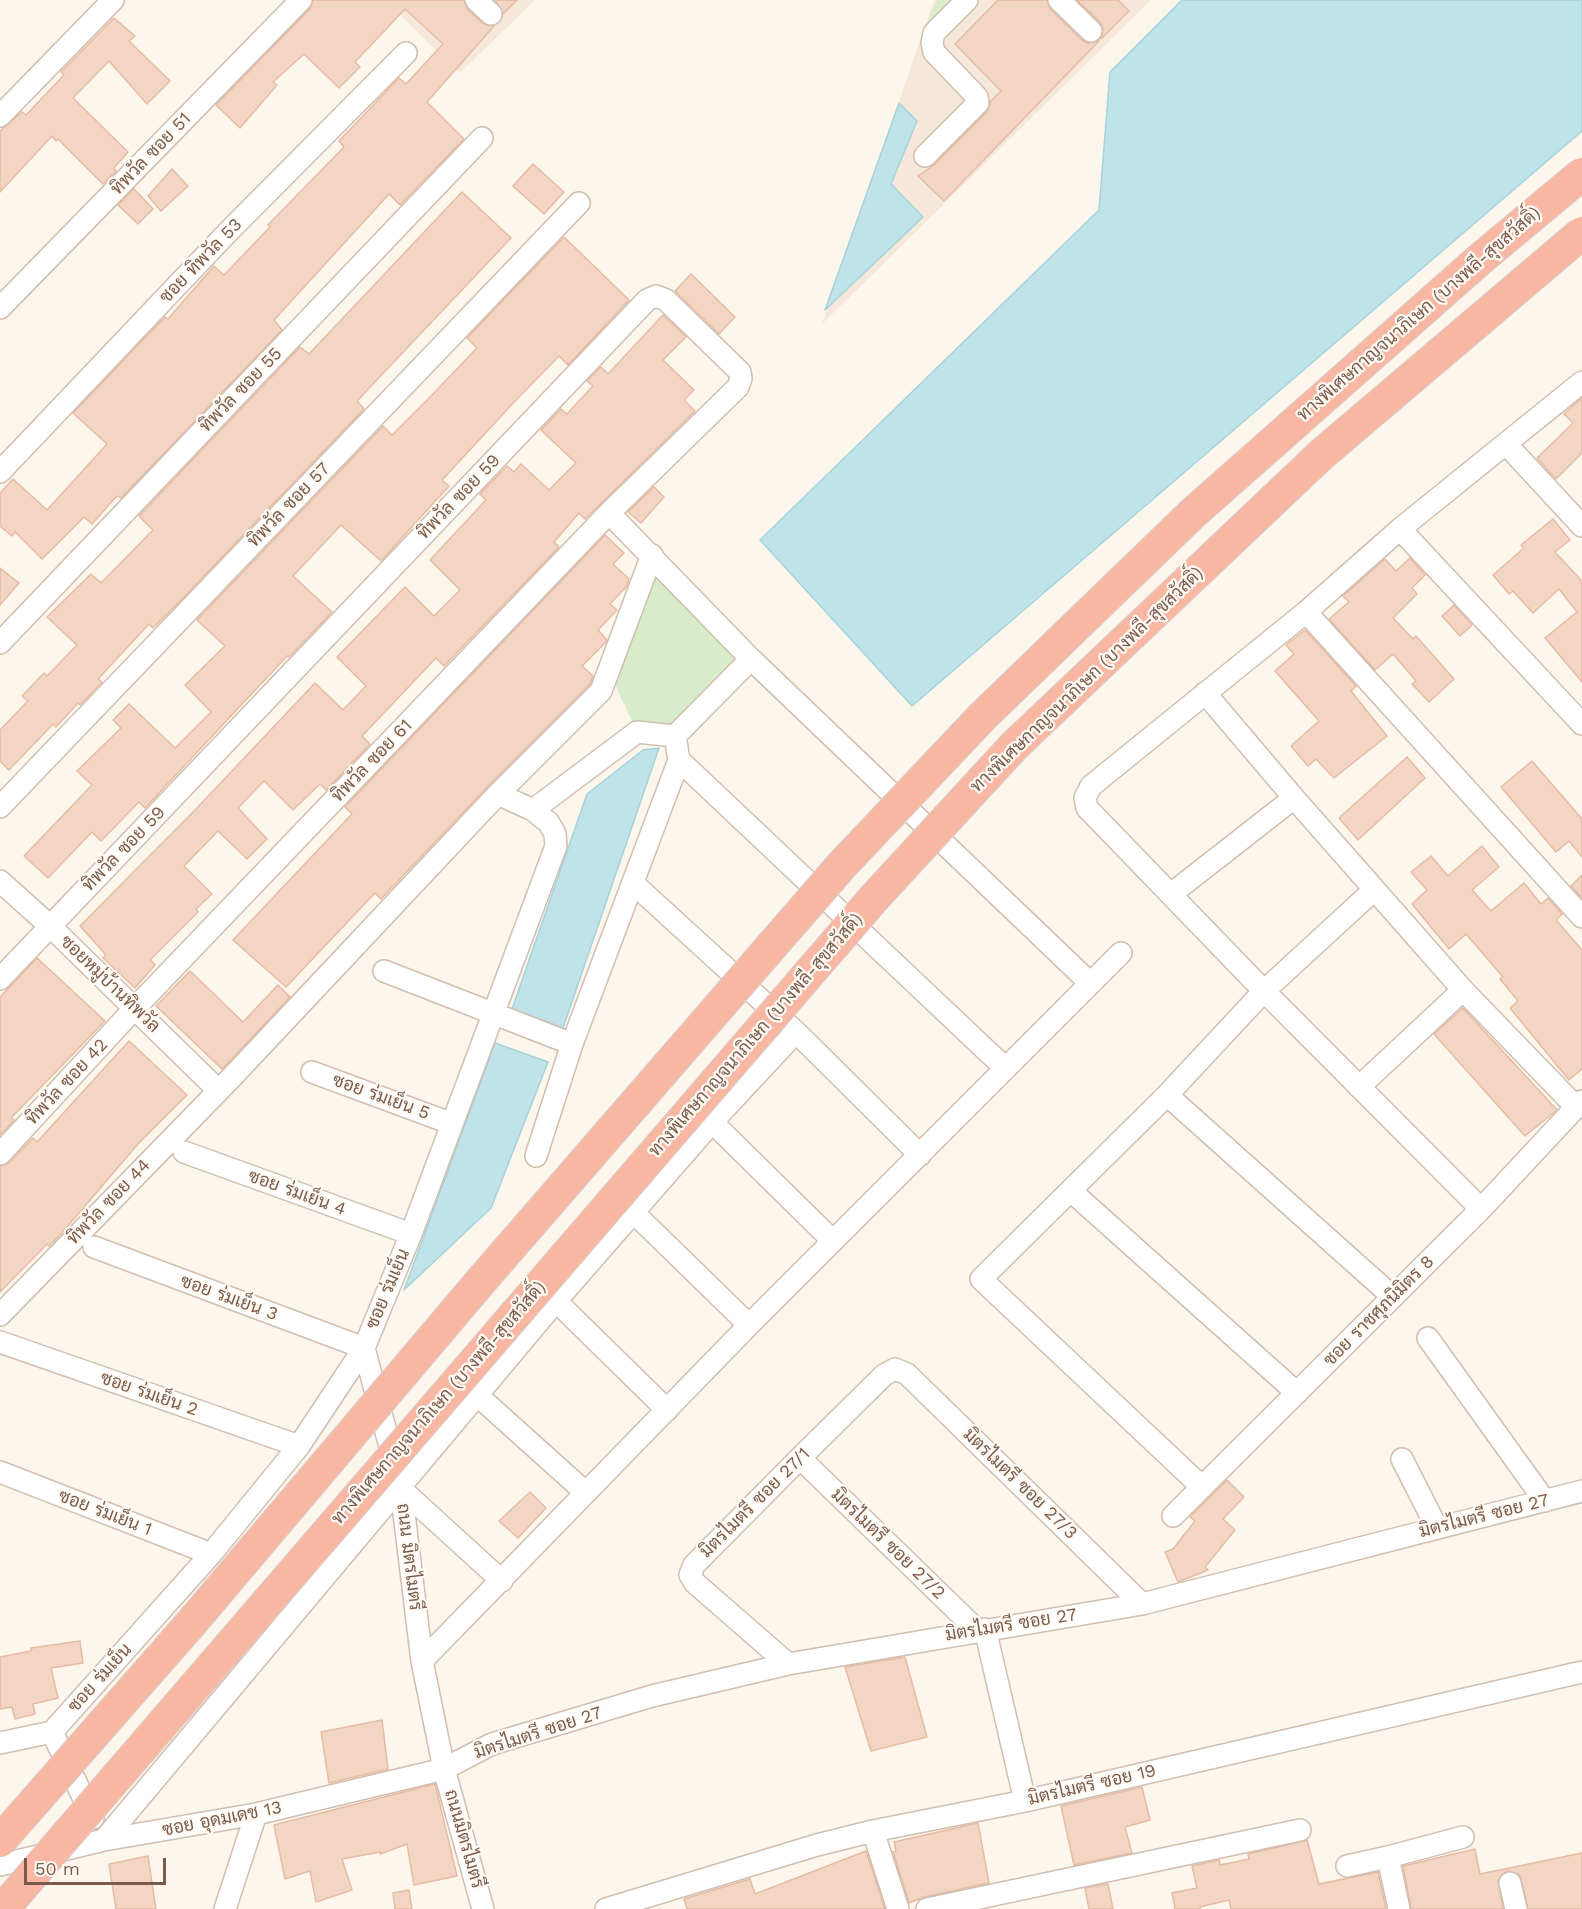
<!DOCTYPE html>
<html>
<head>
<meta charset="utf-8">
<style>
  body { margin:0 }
  #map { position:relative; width:1582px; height:1909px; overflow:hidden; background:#fdf6ec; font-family:"Work Sans",sans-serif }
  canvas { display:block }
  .scale { position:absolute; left:24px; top:1858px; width:142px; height:27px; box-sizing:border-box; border:3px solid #7a5c4d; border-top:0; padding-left:8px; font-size:18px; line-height:21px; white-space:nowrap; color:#7a5c4d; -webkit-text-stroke:4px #fffaf3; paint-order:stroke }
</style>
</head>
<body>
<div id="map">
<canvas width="1582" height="1909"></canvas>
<div class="scale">50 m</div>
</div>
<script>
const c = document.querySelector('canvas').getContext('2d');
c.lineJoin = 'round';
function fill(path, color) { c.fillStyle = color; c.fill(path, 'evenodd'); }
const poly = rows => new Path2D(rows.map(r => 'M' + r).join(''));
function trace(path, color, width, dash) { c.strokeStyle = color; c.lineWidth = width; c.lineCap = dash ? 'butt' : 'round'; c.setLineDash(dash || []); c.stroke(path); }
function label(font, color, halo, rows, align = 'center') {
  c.font = font + ' "Work Sans",Sarabun,sans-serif'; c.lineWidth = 4.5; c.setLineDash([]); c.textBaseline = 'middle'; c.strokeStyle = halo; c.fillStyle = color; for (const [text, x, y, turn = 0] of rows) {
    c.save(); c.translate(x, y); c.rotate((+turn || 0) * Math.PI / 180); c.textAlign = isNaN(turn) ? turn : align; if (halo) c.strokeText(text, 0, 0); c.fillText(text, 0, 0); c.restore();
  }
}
fill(poly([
  [384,0,535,0,460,73],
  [934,0,1151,0,822,324]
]), '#f5e8da');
fill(poly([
  [937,0,955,0,925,31],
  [652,555,751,659,675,736,637,732,609,672]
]), '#d8ecc9');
const water = poly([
  [1182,0,1582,0,1582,131,912,706,760,540,1099,210,1110,72,1182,0],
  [899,103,917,121,891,184,923,217,825,310,899,103],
  [659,748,563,1028,512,1009,587,794,643,750,659,748],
  [495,1043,548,1062,491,1208,404,1290,495,1043]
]);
fill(water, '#bfe3e8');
trace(water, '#a5d3da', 1.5);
const building = poly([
  [313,0,464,0,467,9,482,23,494,26,427,102,464,139,400,205,389,194,274,320,282,330,121,498,118,496,115,498,92,524,84,517,42,559,15,532,12,536,0,526,0,493,13,479,47,510,107,444,73,413,165,317,168,319,214,266,224,275,270,227,268,225,344,147,339,141,399,78,406,84,443,44,405,9,355,62,360,67,339,88,304,54,273,82,277,85,240,128,216,105,310,9,313,0],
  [495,0,517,0,503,14,495,0],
  [998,0,1047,0,1050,9,1082,40,1088,43,1099,41,944,201,918,176,934,165,987,112,991,101,1001,91,955,44,998,0],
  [1077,0,1118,0,1129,11,1101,39,1103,28,1100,22,1077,0],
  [114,18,135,36,129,41,170,81,147,104,109,61,73,98,128,152,114,168,116,171,103,184,58,139,56,141,52,136,0,192,0,131,22,112,26,115,64,75,61,72,114,18],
  [533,164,564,192,544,214,513,186,533,164],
  [172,169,188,186,161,211,148,196,172,169],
  [134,189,153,209,138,224,118,205,134,189],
  [462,192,511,238,357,401,364,409,178,603,153,628,149,624,98,679,102,682,80,705,78,703,56,727,53,724,9,770,0,761,0,730,28,701,22,696,44,673,47,676,77,645,47,617,91,574,101,583,153,530,139,516,300,347,309,354,462,192],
  [564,237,629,300,568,365,559,356,517,399,442,480,449,486,381,561,341,525,293,576,332,612,289,657,287,656,145,808,139,802,101,841,92,832,48,878,24,856,92,785,77,771,121,728,113,720,129,704,175,748,211,712,185,685,225,646,197,620,383,426,392,435,431,396,477,348,467,338,564,237],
  [691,274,735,317,719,334,675,291,691,274],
  [663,315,686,337,663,360,694,390,684,400,695,411,585,519,579,513,554,542,559,547,444,666,436,658,362,736,370,744,326,790,320,784,293,810,264,781,238,808,267,839,247,859,218,831,184,866,212,894,196,909,198,912,150,960,155,965,135,988,103,958,106,955,80,926,197,808,315,683,343,710,366,686,337,657,405,587,434,616,460,590,430,560,486,500,480,494,507,466,514,472,521,464,549,490,576,463,541,430,561,409,567,414,593,386,587,381,601,367,608,374,663,315],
  [1582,398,1582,453,1556,479,1537,458,1573,423,1564,414,1582,398],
  [654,487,664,497,641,523,628,512,654,487],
  [1553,519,1570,540,1555,552,1582,581,1582,682,1545,638,1577,612,1559,589,1533,613,1513,591,1509,594,1493,575,1524,548,1521,545,1553,519],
  [605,535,624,553,613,564,629,579,627,586,610,604,617,610,598,630,607,640,606,642,582,666,593,676,590,684,489,785,381,899,375,893,286,987,233,940,352,814,345,807,605,535],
  [1410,558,1425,575,1412,588,1417,594,1393,618,1413,639,1416,636,1454,679,1429,702,1412,684,1416,681,1393,654,1375,670,1329,619,1349,602,1343,596,1385,559,1396,571,1410,558],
  [0,568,19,583,0,605,0,568],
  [1454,605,1472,625,1460,636,1442,616,1454,605],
  [1305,630,1356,686,1351,691,1387,736,1334,778,1316,759,1308,766,1291,746,1319,721,1275,671,1294,654,1286,645,1305,630],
  [1407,757,1425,778,1358,840,1339,818,1407,757],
  [1532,761,1582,819,1582,857,1569,841,1556,852,1501,787,1532,761],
  [1482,846,1499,867,1472,890,1491,911,1524,883,1541,904,1548,898,1562,914,1556,920,1582,950,1582,1069,1569,1080,1510,1008,1518,1001,1500,979,1503,977,1466,934,1449,949,1412,904,1427,890,1411,872,1431,856,1448,876,1482,846],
  [1582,875,1582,897,1581,897,1571,886,1582,875],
  [37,958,105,1021,11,1118,14,1120,0,1135,0,997,37,958],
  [190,971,243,1022,278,985,290,997,222,1069,156,1006,190,971],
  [1463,1008,1557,1110,1525,1136,1434,1034,1463,1008],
  [129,1041,187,1095,138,1144,61,1234,49,1246,47,1244,0,1292,0,1166,9,1163,33,1138,37,1142,129,1041],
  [1227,1480,1244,1497,1223,1519,1235,1530,1205,1567,1208,1570,1178,1582,1165,1552,1173,1549,1195,1521,1190,1517,1227,1480],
  [530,1492,546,1508,518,1538,499,1521,530,1492],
  [80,1641,83,1663,51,1668,58,1698,33,1704,35,1714,15,1719,12,1707,0,1709,0,1657,31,1651,31,1648,80,1641],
  [905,1657,927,1737,871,1751,845,1667,905,1657],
  [382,1720,388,1769,329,1783,321,1732,382,1720],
  [435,1784,457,1876,414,1885,407,1844,380,1854,380,1852,342,1859,352,1890,316,1902,310,1871,285,1879,274,1825,435,1784],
  [1142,1787,1150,1820,1125,1827,1132,1853,1074,1865,1061,1806,1142,1787],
  [978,1823,989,1883,924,1897,909,1903,893,1852,896,1851,894,1842,978,1823],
  [1307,1840,1319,1884,1378,1872,1386,1909,1231,1909,1229,1900,1200,1907,1200,1909,1175,1909,1172,1893,1197,1888,1192,1866,1219,1860,1220,1865,1249,1859,1248,1854,1307,1840],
  [1475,1849,1480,1874,1582,1853,1582,1909,1528,1909,1520,1875,1508,1871,1498,1880,1503,1909,1411,1909,1403,1866,1475,1849],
  [866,1851,885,1909,687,1909,684,1899,750,1879,755,1894,866,1851],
  [148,1856,156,1909,116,1909,109,1864,148,1856],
  [1108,1884,1113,1909,1089,1909,1085,1888,1108,1884],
  [409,1890,412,1909,395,1909,393,1893,409,1890]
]);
fill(building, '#f3d5c3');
trace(building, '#e6bba3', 1.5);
const minor = poly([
  [476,0,491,14],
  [1059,0,1091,31],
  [0,116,113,0],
  [925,156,978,103,977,97,934,52,932,43,934,33,967,0],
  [0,308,301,0],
  [1507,445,1582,526],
  [0,472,227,233,406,53],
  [609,513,751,659,1090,983],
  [1400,529,1582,724],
  [1306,612,1582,917],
  [0,643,482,138],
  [1205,693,1294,798,1463,990,1576,1107],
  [679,760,1004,1067],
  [0,807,579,203],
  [533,810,637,732,675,736,751,659],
  [0,881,50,926,218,1090],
  [634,884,796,1032,920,1155],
  [1171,894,1294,798],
  [384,971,572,1044],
  [0,979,647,300,656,296,666,300,740,372,741,378,738,387,609,513,134,1009,0,1154],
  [312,1072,450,1123],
  [1359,1087,1463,990],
  [1167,1095,1393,1297],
  [712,1122,796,1032],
  [184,1152,411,1234],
  [536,1156,572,1044,679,760,675,736],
  [1071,1191,1297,1393],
  [1481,1209,1264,991,1087,808,1085,798,1091,786,1306,612,1400,529,1582,382],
  [633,1212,749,1325],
  [94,1247,364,1348],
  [556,1301,667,1410],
  [0,1315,231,1078,498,794,601,691,652,555],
  [1428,1338,1545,1501],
  [0,1342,299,1446],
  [364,1348,401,1489,422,1661,444,1769,483,1909],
  [477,1395,585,1492],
  [800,1458,977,1630],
  [1402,1459,1437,1528],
  [0,1472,211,1554],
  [1202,1487,981,1279,1167,1095,1264,991,1374,890],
  [401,1489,502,1581],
  [1173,1516,1481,1209,1582,1101],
  [985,1629,1025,1801],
  [422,1661,749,1325,1121,953],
  [788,1664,695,1583,690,1575,694,1565,800,1458,884,1375,895,1369,907,1374,1142,1604],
  [52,1732,211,1554,299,1446,364,1348,411,1234,556,846,555,834,549,823,533,810,498,794],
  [52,1732,93,1818],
  [0,1743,52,1732],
  [873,1831,898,1909],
  [104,1840,556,1301,712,1122,833,1241],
  [1388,1857,1463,1837],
  [0,1865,104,1840,256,1814,444,1769,492,1744,652,1696,788,1664,1142,1604,1582,1491],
  [1347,1866,1388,1857,1399,1909],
  [1510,1883,1516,1909],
  [225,1909,256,1814],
  [606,1909,817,1845,873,1831,1025,1801,1582,1672],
  [927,1909,1300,1830]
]);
trace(minor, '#d1beb0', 24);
trace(minor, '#fff', 21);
const highwayBridge = poly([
  [0,1841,193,1621,481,1281,842,865,982,717,1192,514,1479,260,1582,174],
  [3,1909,874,898,1014,746,1322,454,1582,233]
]);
trace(highwayBridge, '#dad1cd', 34, []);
trace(highwayBridge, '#f7b7a3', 32);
label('18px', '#7a5c4d', '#fffaf3', [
  ["ทิพวัล ซอย 51",151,154,-46],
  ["ซอย ทิพวัล 53",201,261,-46],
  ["ทางพิเศษกาญจนาภิเษก (บางพลี-สุขสวัสดิ์)",1419,314,-41],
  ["ทิพวัล ซอย 55",241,390,-46],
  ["ทิพวัล ซอย 59",459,497,-46],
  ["ทิพวัล ซอย 57",289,505,-46],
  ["ทางพิเศษกาญจนาภิเษก (บางพลี-สุขสวัสดิ์)",1087,680,-44],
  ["ทิพวัล ซอย 61",372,761,-46],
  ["ทิพวัล ซอย 59",124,849,-46],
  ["ซอยหมู่บ้านทิพวัล",110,984,44],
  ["ทางพิเศษกาญจนาภิเษก (บางพลี-สุขสวัสดิ์)",756,1035,-49],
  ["ทิพวัล ซอย 42",67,1082,-47],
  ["ซอย ร่มเย็น 5",381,1097,20],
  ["ซอย ร่มเย็น 4",297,1193,20],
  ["ทิพวัล ซอย 44",109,1202,-46],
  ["ซอย ร่มเย็น",388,1289,-67],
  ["ซอย ร่มเย็น 3",229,1298,20],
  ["ซอย ราชศุภนิมิตร 8",1379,1311,-45],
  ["ซอย ร่มเย็น 2",149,1394,19],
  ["ทางพิเศษกาญจนาภิเษก (บางพลี-สุขสวัสดิ์)",439,1403,-49],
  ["มิตรไมตรี ซอย 27/3",1020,1484,44],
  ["มิตรไมตรี ซอย 27/1",755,1503,-45],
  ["ซอย ร่มเย็น 1",105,1513,21],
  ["มิตรไมตรี ซอย 27",1484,1516,-14],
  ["มิตรไมตรี ซอย 27/2",888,1544,44],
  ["ถนน มิตรไมตรี",409,1557,83],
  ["มิตรไมตรี ซอย 27",1011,1625,-9],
  ["ซอย ร่มเย็น",100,1678,-48],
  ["มิตรไมตรี ซอย 27",538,1733,-18],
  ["มิตรไมตรี ซอย 19",1092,1785,-13],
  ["ซอย อุดมเดช 13",222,1819,-11],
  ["ถนนมิตรไมตรี",464,1839,74]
]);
</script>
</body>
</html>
